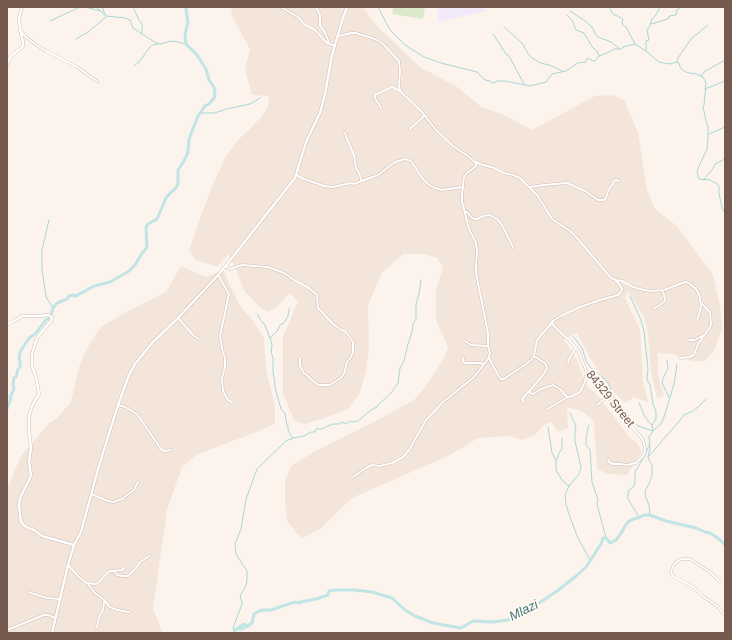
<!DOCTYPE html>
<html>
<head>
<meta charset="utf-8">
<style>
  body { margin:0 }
  #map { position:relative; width:732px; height:640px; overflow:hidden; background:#fcf4ec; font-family:Arial,sans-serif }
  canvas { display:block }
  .frame { position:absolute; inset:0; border:8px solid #76594f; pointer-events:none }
</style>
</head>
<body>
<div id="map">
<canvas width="732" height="640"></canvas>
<div class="frame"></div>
</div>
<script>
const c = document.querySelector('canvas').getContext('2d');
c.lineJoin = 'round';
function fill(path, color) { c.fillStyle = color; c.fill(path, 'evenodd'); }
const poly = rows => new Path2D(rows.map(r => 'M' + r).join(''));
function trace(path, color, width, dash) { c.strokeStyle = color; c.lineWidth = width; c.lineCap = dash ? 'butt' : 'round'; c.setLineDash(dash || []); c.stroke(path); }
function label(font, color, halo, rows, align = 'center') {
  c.font = font + ' Arial,sans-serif'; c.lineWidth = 4; c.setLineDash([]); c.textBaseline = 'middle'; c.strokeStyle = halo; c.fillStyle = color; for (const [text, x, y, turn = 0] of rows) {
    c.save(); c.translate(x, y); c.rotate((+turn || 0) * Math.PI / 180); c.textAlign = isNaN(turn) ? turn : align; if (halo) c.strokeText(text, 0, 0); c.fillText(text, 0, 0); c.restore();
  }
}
fill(poly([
  [231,7,363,7,375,24,420,67,459,88,480,106,506,116,532,130,595,96,613,95,624,100,638,133,647,190,655,209,677,226,713,275,720,306,722,329,715,349,705,361,692,361,672,354,658,353,658,374,664,397,657,398,651,373,648,334,644,317,628,291,625,298,640,330,643,382,649,403,634,397,625,403,610,388,589,356,577,333,564,339,577,360,587,386,599,397,630,438,638,444,642,452,627,475,606,474,597,468,594,422,582,411,567,407,568,428,558,432,551,422,544,425,535,435,523,440,508,436,478,438,450,455,352,498,320,529,303,538,296,532,287,521,285,502,285,481,291,466,312,453,372,423,414,400,426,386,443,360,448,347,436,320,436,290,443,268,437,258,425,254,403,254,382,273,368,305,369,348,366,372,359,395,349,408,325,418,305,424,294,420,283,393,283,337,298,301,290,293,277,307,267,312,259,306,245,292,229,254,217,267,195,259,189,250,210,191,226,156,240,138,249,130,262,116,268,107,269,99,267,96,252,95,245,69,250,49,232,16],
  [181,266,206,277,223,270,239,304,254,322,264,338,266,369,275,406,275,424,246,436,196,455,182,467,167,510,153,608,161,630,164,633,7,633,7,489,21,456,49,423,56,419,71,402,79,367,86,350,101,327,130,310,166,292]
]), '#f3e5da');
fill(poly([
  [438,7,482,7,486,11,438,22]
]), '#f1e8f9');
fill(poly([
  [393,7,425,7,423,19,392,14]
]), '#dbe9ca');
trace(poly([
  [96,7,106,16,125,18,130,20,133,28,156,43,161,44],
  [102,7,105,14],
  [133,7,139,20,142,24,142,33],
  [378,7,390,30,405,45,424,57,441,63,477,72,485,80,490,81,492,83,498,81,505,81,530,86,546,82,552,74,566,71,578,63,586,62,586,60,588,58,593,61,595,61,599,56,607,53,614,49,621,49,623,47,635,44,646,51,659,62,670,64,677,62,679,63,680,67,683,70,686,72,693,74,694,73,703,77,706,83,704,105,703,107,707,125,708,126,708,138,707,149,700,164,697,172,699,179,710,180,717,184,719,186,719,193,722,208,725,213],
  [609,7,613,14,623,19,622,22,623,25,626,27,635,44],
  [570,11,585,21,592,27,596,35,598,37,611,42,619,48],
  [567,15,572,20,576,30,584,33,593,48,597,51,599,56],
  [50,21,80,7,85,7,100,11],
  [651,23,652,24,667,19,669,18,669,16,676,15,677,10,681,7],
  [504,27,522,43,529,55,532,58,541,63,552,66,562,71],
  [493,34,506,54,509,56,524,84],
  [76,39,88,32,106,17],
  [161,44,170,41,179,42,184,44,186,44],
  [646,50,646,41,649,40,647,30,650,26,652,19,656,15,660,7],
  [677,62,678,58,691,39,708,25],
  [134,66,139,62,150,47,153,45,158,44],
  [701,76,704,72,725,60],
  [705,89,725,81],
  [200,113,214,113,221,111,226,109,250,104,260,98],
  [709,134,725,127],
  [703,180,712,170,715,164,725,159],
  [49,220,42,250,42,269,46,297,53,308],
  [630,296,641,320,644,331,648,369,647,379,650,385,653,404,656,411,656,419,652,425,653,431,649,437,650,448,648,457,652,466,652,476,649,484,646,489,645,493,646,498,649,505,650,515],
  [573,336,582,348,586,361,591,368,598,373,609,384,611,392,614,398,621,407,638,426,653,431,661,424,664,417,674,384,677,364],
  [270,338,278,330,280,325,284,323,288,316,289,309],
  [667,360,668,368,662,381,663,385,669,397],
  [639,403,644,415,648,421,652,425],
  [589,425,586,437,586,445,590,450,592,482,598,500,597,504,606,538],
  [548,427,552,453,556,460,556,470,562,480,569,486,565,495,566,505,568,511,577,536,590,560],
  [293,438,304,436,311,432,315,432,316,429,322,429,332,424,339,424,342,422,346,424,350,421,352,422,358,421,371,410,377,407,378,405,391,393,398,383,400,368,404,361,408,344,412,332,413,324,416,319,416,304,419,294,421,280],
  [649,456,681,419,684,415,693,411,698,407,706,399],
  [557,460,559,453,562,449,562,438],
  [569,486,579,474,581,467,575,441,575,430,576,426,570,413],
  [639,517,628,499,628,495,629,490,633,487,635,483,635,472,645,455,650,443],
  [234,632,233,628,242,604,242,600,240,599,241,594,246,586,247,580,247,571,236,554,235,544,241,529,246,499,257,469,286,441,293,438,291,436,288,430,288,426,287,426,285,413,281,409,275,388,275,384,273,372,273,358,271,352,272,345,271,341,265,325,259,318,259,316,257,314]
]), '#a7d5d6', 1);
trace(poly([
  [51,315,53,308,57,303,67,299,69,296,73,295,76,296,94,286,110,282,129,271,135,265,142,253,144,251,147,247,146,227,148,224,157,219,166,198,171,192,175,189,178,184,178,170,184,161,188,152,189,139,198,116,205,106,209,104,214,98,215,94,214,87,209,80,206,69,197,55,186,44,185,34,188,22,186,9,187,7],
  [7,409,11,398,10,397,14,389,13,383,14,378,16,377,18,369,20,367,20,360,19,359,20,352,29,338,35,334,46,320,50,317],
  [237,629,242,629,248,626],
  [234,633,235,630,244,624,248,626,252,623,254,614,259,611,263,610,271,610,295,602,300,603,303,601,307,601,316,599,328,595,329,591,335,590,355,590,372,592,392,598,405,610,415,616,433,623,461,628,473,621,493,622,507,620,517,618,529,610,557,591,575,577,586,567,601,544,603,538,606,538,610,543,616,540,622,532,625,526,629,521,645,515,650,515,666,521,696,528,705,532,710,533,719,539,725,545]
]), '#c1e4e5', 3);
const minor = poly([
  [281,7,298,17,304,24,315,30,327,43,335,46],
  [316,7,320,15,320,26,325,32,329,43],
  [20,30,26,37,35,44,46,51,77,67,98,82],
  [338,36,343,35,351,33,356,33,375,39,382,43,399,61,400,71,399,87,401,92,422,112,436,130,453,146,468,156,476,163,476,166,467,173,464,177,462,195,462,201,469,229,476,243,477,252,476,266,476,273,488,333,488,346,490,353,488,359,474,377,443,402,426,420,409,450,403,457,392,463,380,466,372,465,366,468,353,477],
  [381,108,375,98,375,95,392,87,400,91],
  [410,129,425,115],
  [345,133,347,139,354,155,356,168,360,175,361,180],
  [476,162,480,164,494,168,504,173,513,175,520,178,537,195,552,219,570,231,577,238,611,278,616,280,622,281,633,287,644,290,650,291,664,290,685,282,689,283,696,289,699,294,701,305,699,315,697,320],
  [296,175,304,179,324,186,332,187,342,185,351,183,354,184,378,175,395,162,405,159,411,161,423,179,428,184,435,188,442,190,463,187],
  [530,187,544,185,567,183,585,191,598,200,604,200,606,198,608,191,615,180,616,180,619,181],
  [464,211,467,212,471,217,474,219,477,219,483,216,490,215,497,219,502,225,513,247],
  [226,266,230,269,242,265,268,267,284,273,294,280,309,288,317,295,318,308,333,324,342,330,346,332,353,342,353,352,351,357,347,362,344,374,341,378,330,385,318,385,304,373,300,366,300,358],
  [218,275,229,294,220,336,222,349,225,358,225,367,222,378,223,391,228,400,232,402],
  [654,309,665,301,664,294,661,290],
  [178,318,194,336,199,339],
  [551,323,559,331,569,340,578,350,587,373,604,389,613,406,641,437,644,443,645,452,643,456,636,463,627,465,620,464,613,464,609,462,608,459],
  [689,340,695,340,704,335],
  [465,341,471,345,488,346],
  [463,358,463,361,465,363,480,363,483,364],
  [489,358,498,375,501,379,504,379,526,364,531,360,534,356,537,340,554,320,561,316,580,307,600,300,618,295,621,292,622,289,620,285,616,281],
  [681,358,689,357,694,355,698,344,708,330,711,325,710,312,701,303],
  [568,363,569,359,576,347],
  [530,389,530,393,533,394,541,389,553,385,560,389,566,396,570,397,580,392,585,382,586,375,587,373],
  [524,402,522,400,523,398,544,374,547,368,546,365,545,363,534,356],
  [118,405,125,407,137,414,161,449,165,451,171,450],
  [597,405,604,399,607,395],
  [547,409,568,397],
  [91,494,108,501,113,502,122,499,134,490,138,482],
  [68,565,78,576,85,582,87,583,94,584,97,584,108,572,111,571,122,570,124,568],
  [114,571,117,575,123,576,128,576,136,568,140,562,149,556],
  [719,581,710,572,690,559,683,559,679,560,674,564,672,569,671,572,673,576,693,587,703,596,717,606,725,615],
  [88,584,95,593,103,599,110,607,117,610,129,612],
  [28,592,47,598,59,599],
  [97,627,99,617,103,610,104,602],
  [7,630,44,615,48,615,55,618]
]);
const tertiary = poly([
  [7,65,10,57,20,49,23,46,23,42,20,29,19,18,22,7],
  [7,324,16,320,22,316,39,316,48,315,52,317,51,321,37,338,32,354,32,366,36,377,39,394,32,406,29,416,29,432,31,448,29,462,31,475,27,484,20,498,19,506,21,522,26,527,34,530,42,536,74,545],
  [52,633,68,565,74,545,81,532,98,469,118,405,129,375,135,364,152,343,178,318,220,273,295,178,306,142,320,113,325,94,332,55,342,21,347,7]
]);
trace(minor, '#d0bdb4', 3);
trace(tertiary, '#d0bdb4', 3.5);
trace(minor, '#fff', 2);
trace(tertiary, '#fff', 2.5);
label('12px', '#76594f', '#fef8f2', [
  ["84329 Street",610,399,51]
]);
label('italic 13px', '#43787a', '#fef8f2', [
  ["Mlazi",524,611,-27]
]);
</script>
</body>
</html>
